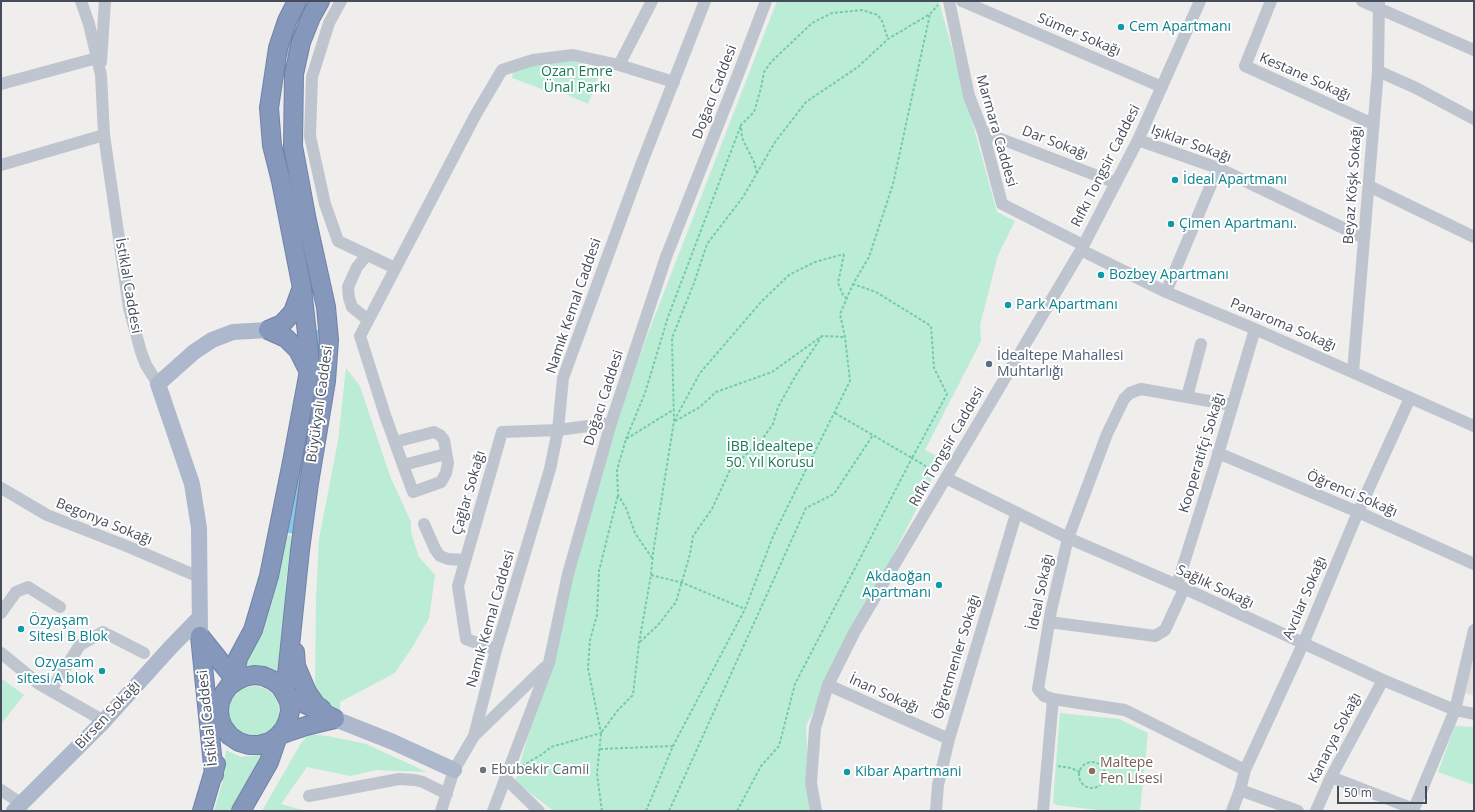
<!DOCTYPE html>
<html>
<head>
<meta charset="utf-8">
<style>
  body { margin:0 }
  #map { position:relative; width:1475px; height:812px; overflow:hidden; background:#f0eded; font-family:"Open Sans",sans-serif }
  canvas { display:block }
  .frame { position:absolute; inset:0; border:2px solid #464d5a; pointer-events:none }
  .scale { position:absolute; left:1337px; top:786px; width:90px; height:18px; box-sizing:border-box; border:2px solid #464d5a; border-top:0; padding-left:5px; font-size:12px; line-height:14px; white-space:nowrap; color:#464d5a; -webkit-text-stroke:3px #fff; paint-order:stroke }
</style>
</head>
<body>
<div id="map">
<canvas width="1475" height="812"></canvas>
<div class="frame"></div>
<div class="scale">50 m</div>
</div>
<script>
const c = document.querySelector('canvas').getContext('2d');
c.lineJoin = 'round';
function fill(path, color) { c.fillStyle = color; c.fill(path, 'evenodd'); }
const poly = rows => new Path2D(rows.map(r => 'M' + r).join(''));
function trace(path, color, width, dash) { c.strokeStyle = color; c.lineWidth = width; c.lineCap = dash ? 'butt' : 'round'; c.setLineDash(dash || []); c.stroke(path); }
function label(font, color, halo, rows, align = 'center') {
  c.font = font + ' "Open Sans",sans-serif'; c.lineWidth = 4; c.setLineDash([]); c.textBaseline = 'middle'; c.strokeStyle = halo; c.fillStyle = color; for (const [text, x, y, turn = 0] of rows) {
    c.save(); c.translate(x, y); c.rotate((+turn || 0) * Math.PI / 180); c.textAlign = isNaN(turn) ? turn : align; if (halo) c.strokeText(text, 0, 0); c.fillText(text, 0, 0); c.restore();
  }
}
fill(poly([
  [1474,658,1474,695,1465,693]
]), '#e1dedf');
fill(poly([
  [777,1,939,1,997,212,1015,221,998,255,980,325,981,341,925,450,942,459,806,726,810,811,554,811,515,782,610,441,647,336],
  [568,59,601,70,588,104,557,90,549,89,547,91,512,78,513,72,526,64],
  [346,368,360,386,390,476,411,522,411,532,419,557,435,575,429,618,413,646,395,673,340,702,340,712,322,704,315,693,316,598,319,539,338,441],
  [287,535,292,536,286,581,282,683,238,670,254,643,267,616,277,580],
  [1,678,24,695,1,724],
  '229 711a25 25 0 1 1 50 0a25 25 0 1 1-50 0Z',
  [1060,713,1119,719,1148,733,1140,811,1106,811,1056,805,1053,802],
  [1455,726,1474,727,1474,785,1438,772],
  [309,734,328,736,366,744,427,772,377,770,350,776,307,767,281,804,306,811,262,811,301,743],
  [226,750,241,757,266,754,235,811,214,811,222,784]
]), '#bbedd6');
trace(poly([
  [286,50,303,5],
  [291,527,320,361,315,336]
]), '#89c7e9', 13);
const highway = poly([
  [320,1,311,17,301,42,294,74,293,146,307,221,326,307,329,340,326,381,309,483,300,550,285,694,335,719],
  [268,330,286,338,298,350,308,370],
  [268,330,282,324,293,312,301,290],
  [200,636,214,775],
  [200,636,236,681],
  [295,652,296,666,307,692,316,705,322,709],
  [236,681,236,668,238,658,253,630,269,576,292,462,309,371,309,352,302,288,281,181,272,145,269,108,278,48,287,21,297,1],
  [202,811,216,764],
  [241,811,269,762,278,736,284,729,288,720,290,711,289,702,285,694,280,686,272,680,263,676,254,675,244,677,236,681,229,686,224,693,220,702,219,710,220,719,223,727,230,736,239,742,249,745,259,745,270,742,278,736,291,731,306,726,335,719]
]);
trace(highway, '#7182a7', 20);
trace(poly([
  [757,173,754,162,742,138,741,125,754,112,761,88,764,72,771,62,812,23,832,13,862,10,878,15,882,21,888,39],
  [844,254,838,283,843,295,847,299],
  [835,413,912,458,947,394,934,368,931,326,876,292,853,284],
  [674,421,700,373,761,302,789,275,815,262,844,254],
  [675,421,700,407,716,392,772,372,822,336,845,337],
  [626,439,645,393,668,317,741,125],
  [652,558,635,533,626,508,618,495,617,470,626,439,673,410],
  [651,575,683,583,745,609],
  [640,642,658,625,676,602,690,554,693,536,712,509,730,470,763,438,773,424,778,407,796,375,822,336],
  [600,749,673,746],
  '1079 775a13 13 0 1 1 26 0a13 13 0 1 1-26 0Z',
  [522,766,541,755,551,747,601,733,588,668,590,640,597,615,599,571,618,495],
  [1058,766,1071,768,1080,772],
  [602,811,597,774,601,733,618,710,633,695,639,643,651,575,653,553,674,421,672,338,694,283,707,244,743,197,775,142,806,102,858,67,888,39,930,14,938,5],
  [646,811,673,746,745,609,774,534,850,381,845,337,840,314,853,284,869,257,893,184,930,14],
  [669,811,806,508,834,494,873,435],
  [737,811,761,766,779,746,795,684,912,458,937,473]
]), '#74caad', 2, [3, 2]);
trace(poly([
  [81,1,89,24,101,75,104,135,129,308,141,352,146,365,158,384],
  [341,1,329,23,312,77,310,136,325,204,338,241,395,268],
  [949,1,969,96,983,132,1002,204,1083,245],
  [962,1,1162,87],
  [1271,1,1245,66,1373,124],
  [1362,1,1474,50],
  [101,62,105,1],
  [619,65,652,1],
  [1378,71,1416,88,1474,119],
  [1,84,97,58],
  [983,132,1116,183],
  [1138,140,1218,168,1364,238],
  [1,165,104,135],
  [1369,186,1474,237],
  [1081,250,1166,292,1255,329,1474,426],
  [367,255,357,267,348,287,349,298,352,307,368,320],
  [1166,292,1218,168],
  [1353,372,1378,71,1379,1],
  [1187,397,1201,344],
  [1232,405,1141,389,1130,393,1124,399,1107,434,1068,538,1051,611,1038,689,1044,696,1053,699,1125,710,1245,770],
  [395,442,434,432,440,435,444,440,448,463,446,473,441,482,413,492,403,465,385,415,360,336,476,114,502,70,533,60,573,55,619,65,674,82],
  [1218,453,1358,512,1474,564],
  [403,465,446,454],
  [946,478,1068,538,1177,585,1383,680,1455,710,1474,714],
  [1,488,47,515,129,547,199,577],
  [424,524,435,549,440,556,448,559,465,560],
  [1177,585,1216,461,1255,329],
  [1,613,16,592,28,587,60,607],
  [1049,622,1155,636,1165,630,1184,589],
  [496,650,466,639,458,586,502,432,558,430,611,423],
  [1,653,39,684,104,721],
  [828,685,949,739],
  [51,690,80,645,103,632,144,653],
  [474,736,545,667],
  [1331,777,1414,809],
  [505,778,539,811],
  [1,790,22,804],
  [1240,790,1298,811],
  [309,796,399,779,415,780,423,782,447,794],
  [441,811,454,770,474,736,496,650,550,469,558,430,563,378,641,165,705,1],
  [493,811,549,663,568,574,611,423,666,257,739,72,766,1],
  [816,811,811,783,815,728,828,685,855,631,1081,250,1138,140,1200,1],
  [936,811,938,785,949,739,1016,514],
  [1043,811,1053,699],
  [1232,811,1240,790,1245,770,1303,644,1358,512,1410,398],
  [1316,811,1331,777,1383,680],
  [1413,811,1455,710,1474,630]
]), '#bec5cf', 12);
trace(poly([
  [200,636,199,528,192,484,158,384,194,352,212,340,233,332,268,330],
  [335,719,393,742,454,770],
  [14,811,104,721,169,649,200,617]
]), '#adb8cc', 16);
trace(highway, '#8597bb', 18);
for (const [x, y, r, color] of [
  [1121,27,4,"#0f9aa8"],
  [1175,180,4,"#0f9aa8"],
  [1171,224,4,"#0f9aa8"],
  [1101,275,4,"#0f9aa8"],
  [1008,305,4,"#0f9aa8"],
  [989,364,4,"#5c6f8a"],
  [939,585,4,"#0f9aa8"],
  [21,629,4,"#0f9aa8"],
  [102,671,4,"#0f9aa8"],
  [483,770,4,"#6b7280"],
  [1092,771,4,"#8d6e63"],
  [847,772,4,"#0f9aa8"]
]) { const dot = new Path2D(); dot.arc(x, y, r, 0, 2 * Math.PI); c.fillStyle = color; c.fill(dot); trace(dot, '#fff', 1.5); }
label('14px', '#0d838f', '#fff', [
  ["Cem Apartmanı",1129,27],
  ["İdeal Apartmanı",1183,180],
  ["Çimen Apartmanı.",1179,224],
  ["Bozbey Apartmanı",1109,275],
  ["Park Apartmanı",1016,305],
  ["Akdaoğan",931,577,"right"],
  ["Apartmanı",931,593,"right"],
  ["Özyaşam",29,621],
  ["Sitesi B Blok",29,637],
  ["Ozyasam",94,663,"right"],
  ["sitesi A blok",94,679,"right"],
  ["Kibar Apartmani",855,772]
], 'left');
label('14px', '#464d5a', '#fff', [
  ["Sümer Sokağı",1079,35,23],
  ["Kestane Sokağı",1305,77,24],
  ["Doğacı Caddesi",715,92,-69],
  ["Marmara Caddesi",996,131,74],
  ["Dar Sokağı",1055,143,21],
  ["Işıklar Sokağı",1191,144,20],
  ["Rıfkı Tongsir Caddesi",1106,166,-63],
  ["Beyaz Köşk Sokağı",1353,185,-86],
  ["İstiklal Caddesi",128,286,80],
  ["Namık Kemal Caddesi",574,306,-71],
  ["Panaroma Sokağı",1283,325,23],
  ["Doğacı Caddesi",604,398,-72],
  ["Büyükyalı Caddesi",320,404,-82],
  ["Rıfkı Tongsir Caddesi",947,447,-60],
  ["Kooperatifçi Sokağı",1202,453,-73],
  ["Çağlar Sokağı",469,493,-74],
  ["Öğrenci Sokağı",1352,494,23],
  ["Begonya Sokağı",104,522,22],
  ["Sağlık Sokağı",1215,587,25],
  ["İdeal Sokağı",1041,592,-78],
  ["Avcılar Sokağı",1305,598,-67],
  ["Namık Kemal Caddesi",491,619,-74],
  ["Öğretmenler Sokağı",957,657,-73],
  ["İnan Sokağı",884,694,24],
  ["Birsen Sokağı",108,715,-47],
  ["İstiklal Caddesi",208,718,-96],
  ["Kanarya Sokağı",1335,738,-63]
]);
label('14px', '#197957', '#fff', [
  ["Ozan Emre",577,72],
  ["Ünal Parkı",577,88],
  ["İBB İdealtepe",770,447],
  ["50. Yıl Korusu",770,463]
]);
label('14px', '#4e5e75', '#fff', [
  ["İdealtepe Mahallesi",997,356],
  ["Muhtarlığı",997,372]
], 'left');
label('14px', '#785e54', '#fff', [
  ["Maltepe",1100,763],
  ["Fen Lisesi",1100,779]
], 'left');
label('14px', '#5b616d', '#fff', [
  ["Ebubekir Camii",491,770]
], 'left');
</script>
</body>
</html>
